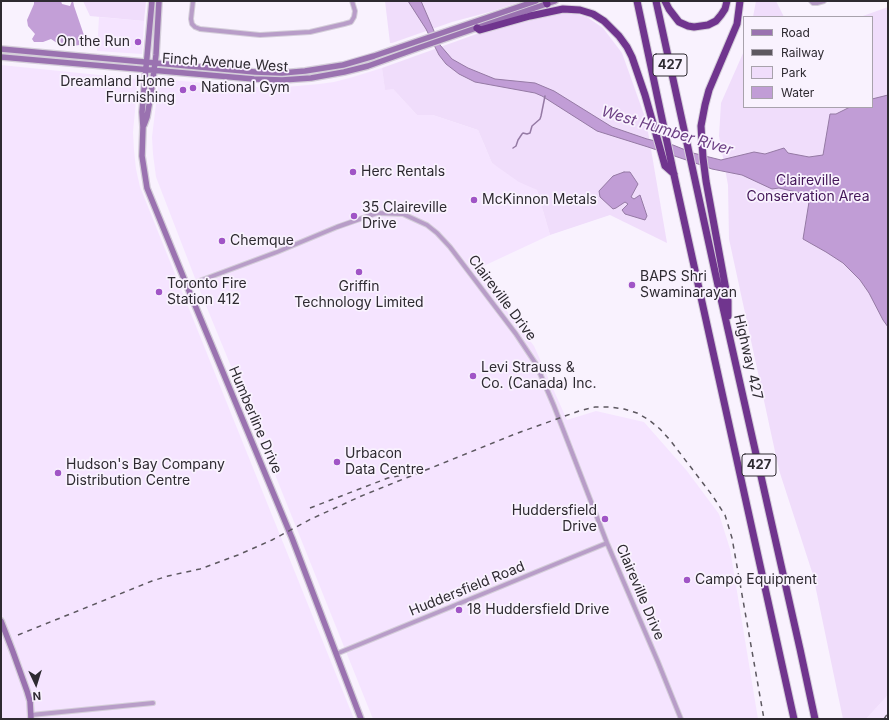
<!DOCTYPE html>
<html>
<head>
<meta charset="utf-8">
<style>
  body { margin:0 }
  #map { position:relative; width:889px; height:720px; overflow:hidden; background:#f9f2fe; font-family:Inter,sans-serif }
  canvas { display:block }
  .frame { position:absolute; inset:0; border:2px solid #2e2a31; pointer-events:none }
  .legend { position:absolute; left:743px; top:16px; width:130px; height:92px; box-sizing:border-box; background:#f9f2fe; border:1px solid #a8a2ac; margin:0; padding:5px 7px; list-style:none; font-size:12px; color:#2e2a31 }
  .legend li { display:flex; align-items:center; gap:8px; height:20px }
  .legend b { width:20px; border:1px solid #a8a2ac }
  .north { position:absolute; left:16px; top:664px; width:40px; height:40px; -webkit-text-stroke:3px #f9f2fe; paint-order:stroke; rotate:176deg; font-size:11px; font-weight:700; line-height:16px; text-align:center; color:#2e2a31 }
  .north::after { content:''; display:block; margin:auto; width:14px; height:18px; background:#2e2a31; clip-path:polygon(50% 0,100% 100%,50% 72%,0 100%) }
</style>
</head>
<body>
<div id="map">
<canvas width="889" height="720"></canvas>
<div class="frame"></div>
<ul class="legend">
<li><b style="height:5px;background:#9a72b0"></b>Road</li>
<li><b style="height:5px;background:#5d5860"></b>Railway</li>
<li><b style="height:11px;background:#f0ddfb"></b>Park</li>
<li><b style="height:11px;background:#c19dd6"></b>Water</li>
</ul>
<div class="north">N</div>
</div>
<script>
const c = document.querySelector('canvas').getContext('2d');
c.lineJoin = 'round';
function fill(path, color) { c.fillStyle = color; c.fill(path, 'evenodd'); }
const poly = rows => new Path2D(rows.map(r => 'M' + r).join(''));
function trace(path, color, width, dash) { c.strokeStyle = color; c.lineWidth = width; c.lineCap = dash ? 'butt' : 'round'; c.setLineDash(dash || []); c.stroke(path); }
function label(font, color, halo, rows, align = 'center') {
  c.font = font + ' Inter,sans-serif'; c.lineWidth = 3.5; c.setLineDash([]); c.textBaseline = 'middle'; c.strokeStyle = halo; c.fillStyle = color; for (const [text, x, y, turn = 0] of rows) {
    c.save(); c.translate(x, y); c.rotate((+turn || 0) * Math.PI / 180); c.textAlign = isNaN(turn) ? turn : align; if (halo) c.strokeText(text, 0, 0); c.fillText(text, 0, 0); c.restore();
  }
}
fill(poly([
  [99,17,144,21,142,54,97,51],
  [1,65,138,79,133,132,134,150,136,169,140,187,354,719,1,719],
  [382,68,385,89,393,89,417,115,433,115,478,130,492,163,537,190,550,235,475,270,534,346,567,420,596,411,644,422,687,471,719,514,730,549,758,719,373,719,262,442,198,286,156,177,153,154,152,137,159,79,250,87,286,87,319,84,334,82,353,77],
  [888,695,888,719,866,719]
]), '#f5e4ff');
fill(poly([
  [83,1,146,1,144,21,90,16],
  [385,1,523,1,493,11,452,22,392,43,390,43],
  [756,1,776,1,784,17,753,17],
  [888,7,888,695,866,719,843,719,813,575,779,470,729,239,728,185,719,136,721,103,744,51,744,107,872,107,872,17,860,17],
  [568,12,587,17,603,28,622,53,646,120,667,243,610,215,550,235,537,190,519,182,492,163,478,130,433,115,417,115,393,89,385,90,382,68,496,27,531,18]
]), '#f0ddfb');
fill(poly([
  [34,1,61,1,62,4,70,6,72,1,73,1,74,6,87,44,72,46,57,43,51,39,43,42,34,42,32,39,35,34,28,26,27,20,34,4]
]), '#c39fd7');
const water = poly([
  [408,1,421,1,440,45,452,59,468,68,495,79,535,83,554,91,612,127,647,139,673,145,693,153,721,160,754,152,765,154,784,148,788,153,809,157,823,155,830,114,836,114,850,107,872,107,872,99,888,95,888,327,883,320,869,293,860,280,843,263,826,252,803,239,809,202,800,193,779,188,772,189,742,175,712,169,701,165,648,147,597,131,542,96,535,93,475,82,459,74,446,64,439,55,426,29,408,1],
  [624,172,630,172,638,184,631,197,634,199,640,195,647,216,645,220,625,214,622,210,628,204,625,202,616,208,613,209,600,197,599,191,613,176,624,172]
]);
fill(water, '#c19dd6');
trace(water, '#957aa4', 1);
trace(poly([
  [513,148,516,146,518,140,522,134,523,133,527,134,530,133,532,126,540,119,541,116,545,96]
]), '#957aa4', 1.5);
const street = poly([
  [193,1,191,19,192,24,195,27,200,29,260,35,310,32,344,24,351,22,354,17,355,11,352,1],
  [811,1,813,3,817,3,824,1],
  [187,286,194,283,277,252,337,227,377,213,403,214,427,225,437,233,450,247,516,334,536,364,554,406,607,543,658,662,681,719],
  [336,654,607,543],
  [31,715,153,703]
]);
const secondary = poly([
  [152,1,142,112,143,127,142,156,147,188,187,286,292,538,361,719],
  [1,49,255,72,282,73,305,71,343,65,374,56,536,1],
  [1,57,254,79,282,80,311,78,344,72,368,66,418,48,555,1],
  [144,125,147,117,151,94,156,55,159,1],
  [1,621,13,652,27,691,30,701,31,719]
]);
const highway = poly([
  [546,1,547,4],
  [637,1,674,175,794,719],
  [656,1,719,290,800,649,815,719],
  [665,1,669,9,679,22,688,26,694,27,708,25,716,21,721,15,725,9,727,1],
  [477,28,480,30,530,16,563,9,580,10,593,14,604,21,619,36,627,47,632,57,645,95,665,166,674,174],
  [728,316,728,301,706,181,703,158,701,126,705,105,709,90,737,24,740,1]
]);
trace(street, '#d4ced9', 6);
trace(secondary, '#d4ced9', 8);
trace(highway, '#d4ced9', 9);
trace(street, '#b89dc8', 4);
trace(secondary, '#9a72b0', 5.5);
trace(highway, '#70358e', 7);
trace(poly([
  [310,508,388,478,408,474],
  [18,635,152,581,168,576,200,569,238,555,272,540,311,519,359,497,515,434,579,411,595,407,609,407,624,409,637,413,649,420,660,429,670,440,712,495,725,515,732,538,764,719],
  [884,719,888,713]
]), '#5d5860', 1.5, [5, 5]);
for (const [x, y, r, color] of [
  [138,42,4,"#a054c6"],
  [193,88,4,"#a054c6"],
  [183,90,4,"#a054c6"],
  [353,172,4,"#a054c6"],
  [474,200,4,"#a054c6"],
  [354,216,4,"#a054c6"],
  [222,241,4,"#a054c6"],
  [359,272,4,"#a054c6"],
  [632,285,4,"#a054c6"],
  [159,292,4,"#a054c6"],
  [473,376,4,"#a054c6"],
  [337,462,4,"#a054c6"],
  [58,473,4,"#a054c6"],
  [605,519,4,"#a054c6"],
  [687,580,4,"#a054c6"],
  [459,610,4,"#a054c6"]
]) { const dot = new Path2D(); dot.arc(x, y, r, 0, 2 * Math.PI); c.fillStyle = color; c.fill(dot); trace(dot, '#f9f2fe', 1.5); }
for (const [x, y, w] of [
  [670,65,34],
  [759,465,34]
]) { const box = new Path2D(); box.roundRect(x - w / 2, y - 11, w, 22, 3); c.fillStyle = '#f9f2fe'; c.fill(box); trace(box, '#2e2a31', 1); }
label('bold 13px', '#2e2a31', null, [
  ["427",670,65],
  ["427",759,465]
]);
label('14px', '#2e2a31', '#f9f2fe', [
  ["On the Run",130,42,"right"],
  ["Dreamland Home",175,82,"right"],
  ["Furnishing",175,98,"right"],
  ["National Gym",201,88],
  ["Herc Rentals",361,172],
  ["McKinnon Metals",482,200],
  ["35 Claireville",362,208],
  ["Drive",362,224],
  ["Chemque",230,241],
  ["BAPS Shri",640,277],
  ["Swaminarayan",640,293],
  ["Toronto Fire",167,284],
  ["Station 412",167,300],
  ["Griffin",359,287,"center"],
  ["Technology Limited",359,303,"center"],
  ["Levi Strauss &",481,368],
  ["Co. (Canada) Inc.",481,384],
  ["Urbacon",345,454],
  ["Data Centre",345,470],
  ["Hudson's Bay Company",66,465],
  ["Distribution Centre",66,481],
  ["Huddersfield",597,511,"right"],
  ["Drive",597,527,"right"],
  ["Campo Equipment",695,580],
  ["18 Huddersfield Drive",467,610]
], 'left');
label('14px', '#2e2a31', '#f9f2fe', [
  ["Finch Avenue West",225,63,4],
  ["Claireville Drive",502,298,53],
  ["Highway 427",748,357,77],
  ["Humberline Drive",255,420,67],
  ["Huddersfield Road",467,589,-22],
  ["Claireville Drive",640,592,67]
]);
label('14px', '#441759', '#f9f2fe', [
  ["Claireville",808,181],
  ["Conservation Area",808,197]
]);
label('italic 15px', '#6c3f84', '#f9f2fe', [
  ["West Humber River",667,131,17]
]);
</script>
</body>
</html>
